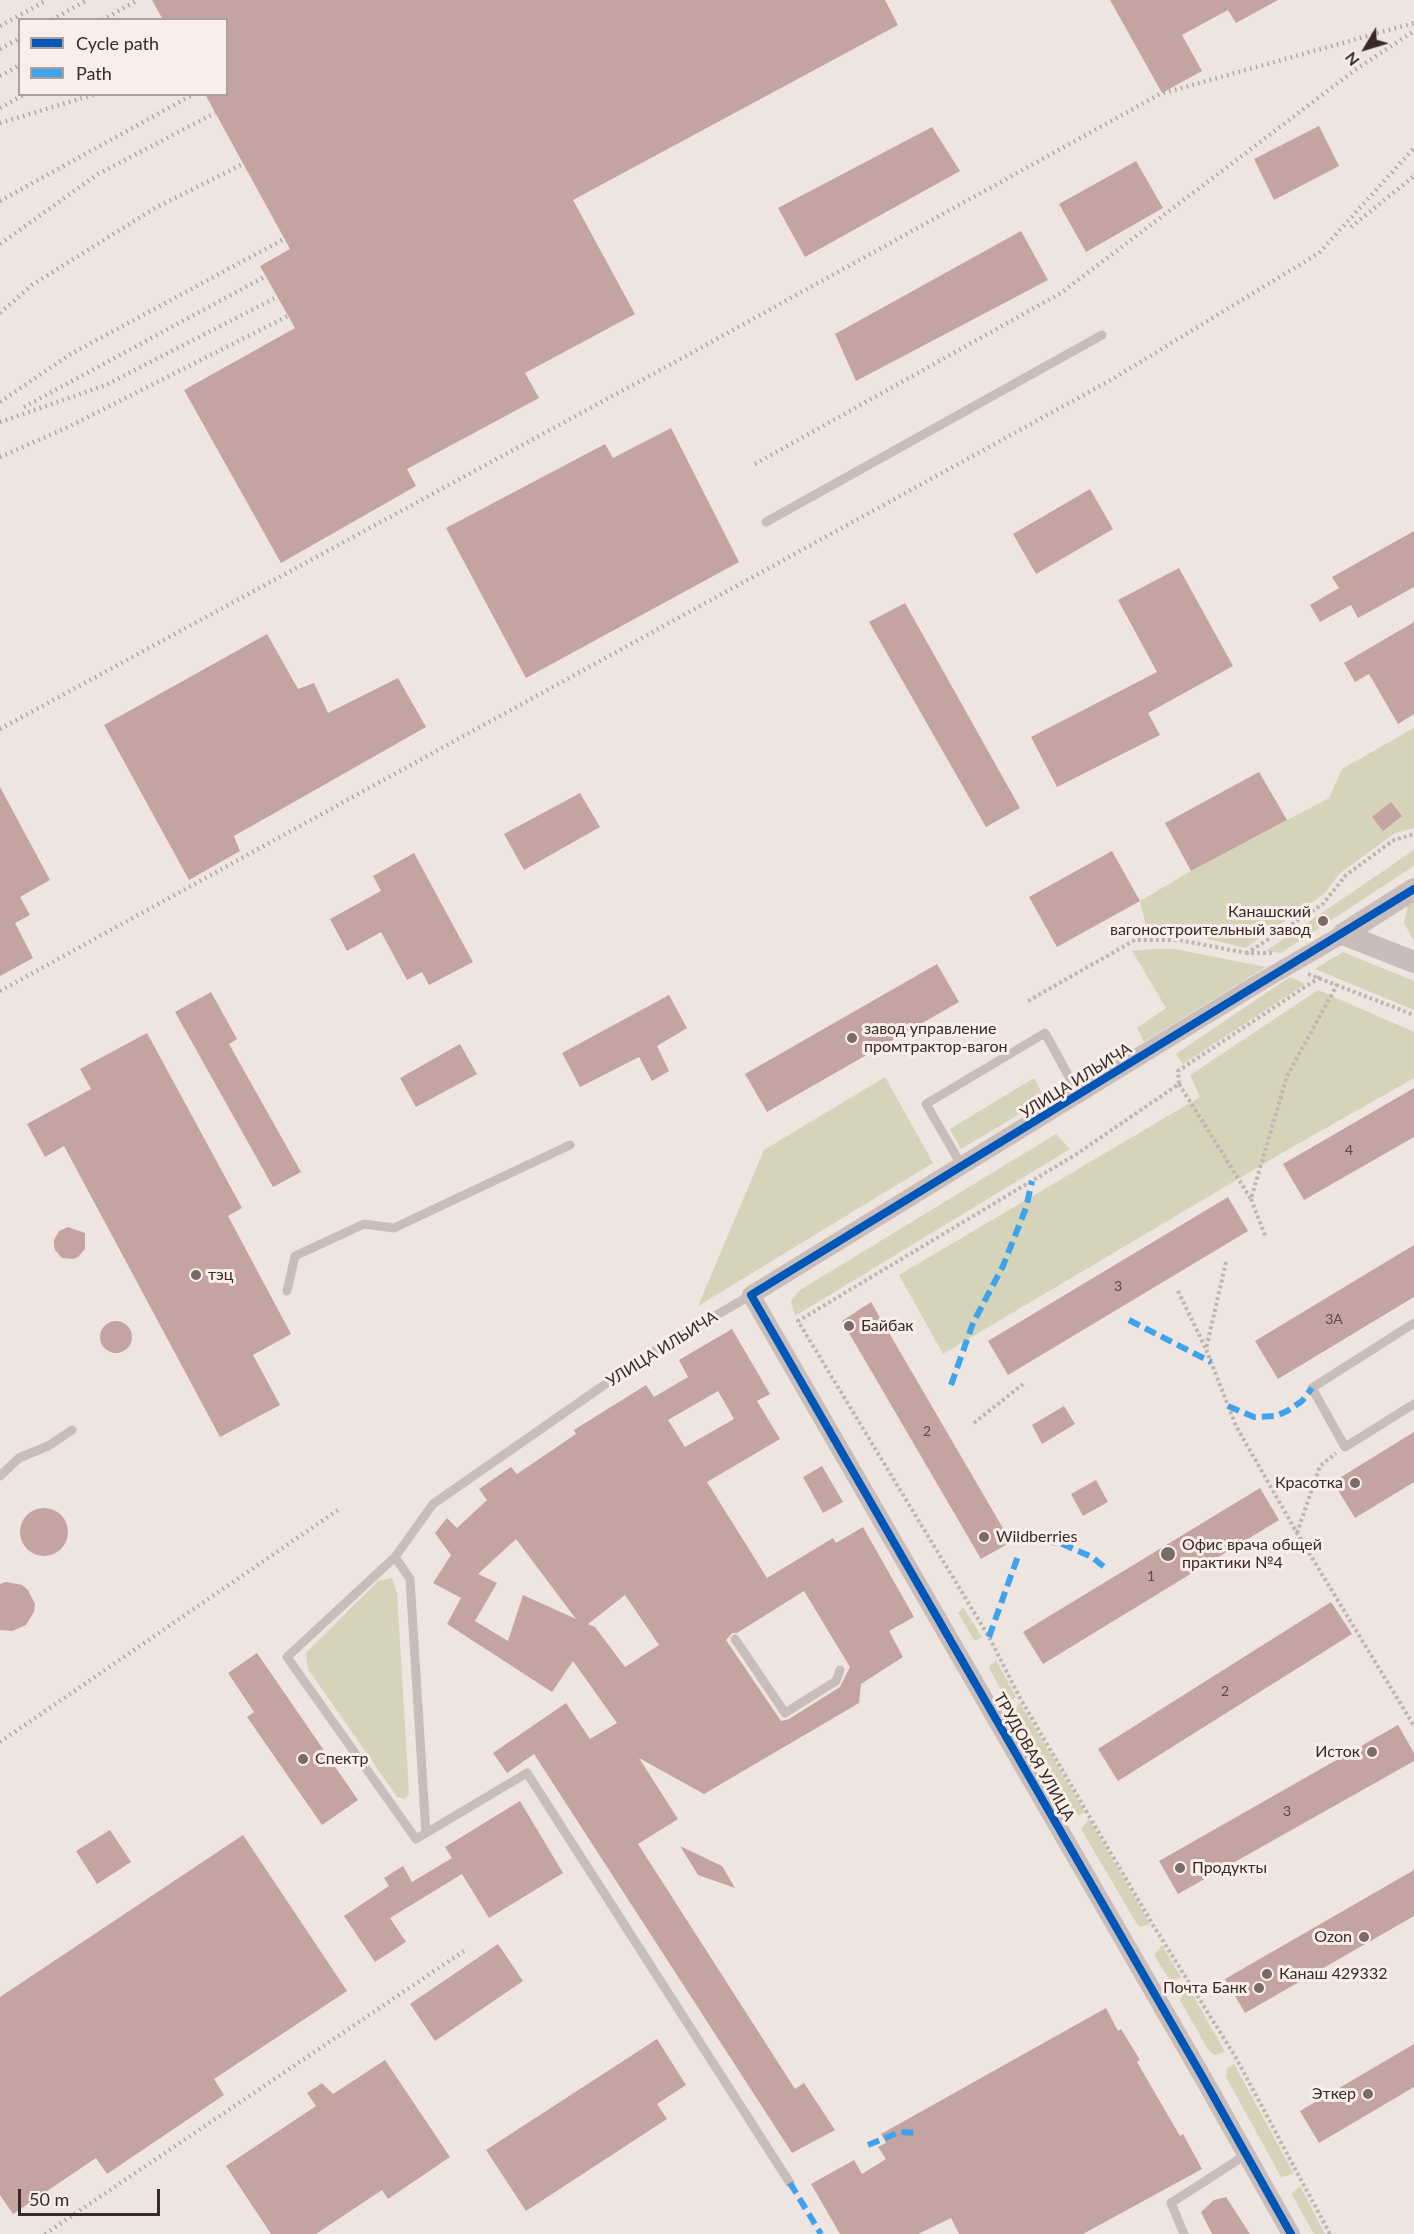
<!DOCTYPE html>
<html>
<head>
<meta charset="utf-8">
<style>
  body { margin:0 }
  #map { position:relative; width:1414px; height:2234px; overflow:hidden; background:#eee5e1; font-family:Lato,sans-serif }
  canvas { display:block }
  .legend { position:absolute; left:18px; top:18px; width:210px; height:78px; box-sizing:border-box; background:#fbeee8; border:2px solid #ad9f9b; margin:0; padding:8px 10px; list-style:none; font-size:18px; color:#392927 }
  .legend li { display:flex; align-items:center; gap:12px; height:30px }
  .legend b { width:30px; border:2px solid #ad9f9b }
  .north { position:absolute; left:1336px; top:18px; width:60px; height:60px; -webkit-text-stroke:4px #fbeee8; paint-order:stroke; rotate:232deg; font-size:16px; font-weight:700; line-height:24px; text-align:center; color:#392927 }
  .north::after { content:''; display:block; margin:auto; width:21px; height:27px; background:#392927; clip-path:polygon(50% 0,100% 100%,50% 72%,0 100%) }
  .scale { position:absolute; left:18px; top:2189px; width:142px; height:27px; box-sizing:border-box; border:3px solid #392927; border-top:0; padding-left:8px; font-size:18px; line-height:21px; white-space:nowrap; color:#392927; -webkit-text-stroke:4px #fbeee8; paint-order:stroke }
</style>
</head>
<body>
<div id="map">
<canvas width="1414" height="2234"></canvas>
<ul class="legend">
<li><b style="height:8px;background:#0057b8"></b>Cycle path</li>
<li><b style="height:8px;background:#3fa3eb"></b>Path</li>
</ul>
<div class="north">N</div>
<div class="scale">50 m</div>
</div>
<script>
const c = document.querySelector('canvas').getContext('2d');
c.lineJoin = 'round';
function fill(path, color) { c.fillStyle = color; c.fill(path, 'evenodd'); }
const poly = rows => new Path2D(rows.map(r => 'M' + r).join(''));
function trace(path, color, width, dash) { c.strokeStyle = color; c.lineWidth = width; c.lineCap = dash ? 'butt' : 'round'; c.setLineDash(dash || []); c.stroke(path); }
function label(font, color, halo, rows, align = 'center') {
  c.font = font + ' Lato,sans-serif'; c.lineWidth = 6; c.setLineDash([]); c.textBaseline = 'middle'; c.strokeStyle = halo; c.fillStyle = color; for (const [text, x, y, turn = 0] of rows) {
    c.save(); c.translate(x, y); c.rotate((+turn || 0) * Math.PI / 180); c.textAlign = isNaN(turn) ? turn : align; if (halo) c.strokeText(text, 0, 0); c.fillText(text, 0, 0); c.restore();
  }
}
fill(poly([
  [1414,728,1414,828,1395,833,1339,874,1324,894,1245,948,1175,931,1147,930,1140,901,1191,871,1329,798,1342,769],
  [1414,850,1414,866,1281,953,1266,951],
  [1414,901,1414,941,1404,923,1408,905],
  [1154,949,1175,949,1266,967,1144,1042,1137,1028,1166,1008,1132,951],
  [1343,952,1414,981,1414,1010,1315,969],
  [1290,977,1305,984,1183,1064,1176,1054],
  [1318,990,1414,1032,1414,1078,1282,1153,943,1354,899,1275,1200,1097,1190,1075],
  [885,1077,933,1163,698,1306,764,1150],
  [1034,1078,1045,1099,961,1149,950,1129],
  [1056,1134,1070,1149,795,1316,791,1301,800,1290],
  [392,1578,397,1593,409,1793,405,1799,397,1797,308,1669,306,1653,378,1581],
  [963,1607,982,1637,977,1640,974,1640,958,1613],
  [996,1660,1016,1697,1010,1701,1007,1700,990,1670,989,1667],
  [1020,1703,1085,1812,1079,1815,1071,1808,1014,1711],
  [1089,1819,1150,1924,1140,1927,1137,1924,1081,1829],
  [1162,1945,1181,1977,1174,1981,1169,1979,1154,1955],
  [1189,1990,1190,1990,1225,2052,1214,2055,1207,2048,1180,2000,1184,1992],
  [1234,2064,1294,2174,1281,2177,1226,2077,1227,2068],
  [1300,2186,1325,2234,1314,2234,1292,2195,1293,2192]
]), '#d5d3b9');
fill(poly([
  [152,0,885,0,898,25,573,200,635,314,525,373,539,398,407,469,416,486,281,563,184,390,295,328,260,266,290,249,205,94,226,94,226,20,163,20],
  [1110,0,1278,0,1236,23,1228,10,1182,35,1202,71,1162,93],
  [1319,126,1339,166,1274,200,1254,159],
  [932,127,960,171,805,257,778,208],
  [1136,161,1163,208,1086,252,1059,204],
  [1021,231,1048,280,856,381,835,334],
  [671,428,739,562,526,678,446,528,605,444,613,458],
  [1090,489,1113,529,1036,574,1013,534],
  [1414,531,1414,587,1358,618,1351,605,1320,622,1310,605,1339,588,1332,577],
  [1179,568,1233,666,1148,713,1160,735,1057,787,1031,737,1157,672,1118,600],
  [905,603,1020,808,986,827,869,622],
  [1414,622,1414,714,1398,724,1369,674,1355,682,1344,663],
  [267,634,298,689,314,683,328,713,398,678,426,727,234,836,240,851,189,880,104,725],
  [1259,772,1287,820,1191,871,1165,823],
  [0,787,50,880,20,897,30,915,15,923,33,958,0,976],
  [580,793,600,827,524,870,504,834],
  [1391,802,1402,816,1383,831,1372,817],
  [1112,851,1140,901,1057,947,1029,897],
  [414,853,473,962,429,985,422,972,407,980,381,932,347,951,330,919,381,891,373,876],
  [937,964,959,1002,767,1112,745,1074],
  [211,992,237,1039,229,1044,301,1172,273,1187,175,1012],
  [669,995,687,1028,657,1046,669,1071,652,1081,639,1057,580,1087,562,1053],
  [147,1033,242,1208,228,1216,291,1334,253,1355,280,1405,220,1437,64,1146,45,1157,27,1124,91,1089,80,1069],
  [460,1044,477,1074,416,1107,400,1078],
  [1414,1088,1414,1137,1304,1200,1283,1164],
  [1228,1197,1248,1231,1008,1375,988,1341],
  [68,1227,85,1233,85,1249,78,1257,73,1259,62,1258,55,1250,54,1245,54,1240,59,1231],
  [1414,1245,1414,1297,1278,1379,1255,1341],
  [871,1302,1011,1542,981,1559,842,1321],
  '100 1337a16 16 0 1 1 32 0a16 16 0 1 1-32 0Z',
  [732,1329,770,1394,757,1401,780,1439,707,1482,767,1578,833,1538,836,1543,863,1527,914,1617,889,1631,903,1657,861,1684,859,1703,704,1794,639,1758,678,1819,638,1844,795,2089,804,2083,835,2130,792,2153,534,1754,507,1773,493,1753,566,1703,590,1739,617,1723,573,1661,552,1692,447,1624,461,1598,433,1583,451,1555,435,1533,447,1518,457,1528,487,1500,479,1489,511,1467,517,1474,576,1434,574,1430,646,1385,654,1397,688,1377,679,1360],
  [718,1391,734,1419,685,1447,668,1420],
  [516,1539,576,1619,523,1595,508,1641,475,1621,497,1583,478,1574],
  [804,1591,850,1667,840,1687,789,1719,781,1721,726,1640,732,1633,737,1633],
  [625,1595,659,1645,625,1667,595,1627,588,1624],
  [1064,1406,1075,1424,1042,1444,1032,1425],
  [1414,1432,1414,1482,1355,1518,1333,1482],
  [822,1466,843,1502,823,1513,803,1477],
  [1096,1480,1108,1502,1083,1516,1071,1494],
  [1260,1488,1279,1520,1043,1664,1023,1632],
  '20 1532a24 24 0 1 1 48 0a24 24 0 1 1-48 0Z',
  [6,1582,22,1585,28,1590,35,1604,34,1612,26,1625,12,1631,0,1630,0,1584],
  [1331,1602,1352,1634,1118,1781,1098,1749],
  [257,1653,358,1800,322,1825,247,1717,254,1712,228,1673],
  [1398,1725,1414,1753,1414,1761,1178,1894,1159,1861],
  [520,1801,563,1873,489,1918,462,1874,390,1918,406,1942,375,1962,344,1916,389,1886,384,1878,403,1866,412,1882,452,1858,445,1847],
  [110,1830,131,1862,97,1884,76,1851],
  [243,1835,347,1991,214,2079,224,2095,107,2174,96,2158,13,2214,0,2195,0,1997],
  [680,1846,722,1866,735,1888,698,1875],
  [1414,1870,1414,1916,1245,2013,1225,1979],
  [498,1944,523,1981,435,2041,410,2004],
  [1106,2008,1118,2031,1121,2029,1140,2060,1137,2062,1180,2136,1183,2134,1202,2169,1083,2234,959,2234,951,2218,918,2234,840,2234,811,2184,854,2160,862,2174,886,2159,878,2147,886,2143,881,2134],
  [657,2039,686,2085,657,2104,667,2119,526,2211,486,2150],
  [1414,2044,1414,2087,1319,2143,1300,2111],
  [385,2060,450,2157,388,2199,382,2190,316,2234,271,2234,226,2166,316,2106,307,2093,322,2083,333,2094],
  [1226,2197,1250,2234,1212,2234,1201,2212,1214,2200]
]), '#c4a4a1');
trace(poly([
  [1272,953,1247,953,1323,904,1346,875,1394,840,1414,834],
  [1308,974,1414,1015],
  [1320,977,1178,1071,1179,1084,1075,1155,798,1321,989,1637,1020,1698,1153,1925,1235,2056,1330,2234],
  [1028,1001,1135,940,1179,940,1247,953],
  [1179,1084,1251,1199,1287,1076,1338,983],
  [1251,1199,1266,1238],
  [1226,1262,1206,1349,1236,1426,1297,1533,1414,1726],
  [1178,1291,1206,1349],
  [974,1423,1023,1384],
  [1297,1533,1320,1466,1336,1453]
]), '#c1b5b2', 4, [3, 3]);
trace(poly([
  [766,522,1102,335],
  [962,1166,926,1104,1045,1033,1079,1095],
  [287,1291,295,1256,364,1224,394,1228,570,1145],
  [1414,1323,1312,1388,1345,1447,1414,1404],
  [0,1476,19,1458,48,1446,72,1430],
  [395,1557,410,1579,426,1833,416,1839,287,1657,395,1557,433,1504,643,1358,751,1295],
  [735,1639,785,1713,836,1681,840,1670],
  [426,1833,527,1773,790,2183],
  [1184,2234,1171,2203,1247,2154]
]), '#c8bdba', 9);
trace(poly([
  [1291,2234,1202,2076,751,1295,1257,984,1343,934]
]), '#c8bdba', 18);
trace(poly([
  [1343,934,1414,889],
  [1343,934,1414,962]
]), '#c8bdba', 22);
trace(poly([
  [52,20,87,0],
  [102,20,138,0],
  [0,26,47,0],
  [0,49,20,38],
  [0,76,20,65],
  [0,108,25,94],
  [0,123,96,94],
  [0,201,194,94],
  [1351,227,1414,176],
  [0,244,98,174,215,113],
  [0,313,32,285,155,208,243,164],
  [0,402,69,355,284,239],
  [24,407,266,276],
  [0,422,106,385,277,297],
  [0,457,66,428,288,316],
  [755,464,1061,293,1355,70,1414,31],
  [0,729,675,362,1160,94,1414,23],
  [0,991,1109,381,1319,253,1414,148],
  [0,1742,338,1510],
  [45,2234,467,1949]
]), '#afa6a4', 4.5, [1.5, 4.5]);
trace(poly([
  [1129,1320,1211,1362],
  [951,1385,973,1323,1003,1266,1026,1208,1032,1181],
  [1228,1406,1254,1417,1276,1416,1287,1411,1302,1401,1312,1388],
  [1044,1541,1060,1543,1092,1557,1104,1567],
  [989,1637,1018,1556],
  [868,2145,900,2132,919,2133],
  [790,2183,821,2234]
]), '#3fa3eb', 6, [12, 6]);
trace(poly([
  [1291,2234,1202,2076,751,1295,1414,889]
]), '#0057b8', 8);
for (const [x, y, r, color] of [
  [1323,921,6,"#786b68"],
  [852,1038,6,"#786b68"],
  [196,1275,6,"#786b68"],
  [849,1326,6,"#786b68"],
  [1355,1483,6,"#786b68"],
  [984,1537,6,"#786b68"],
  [1168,1554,8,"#786b68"],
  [1372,1752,6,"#786b68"],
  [303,1759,6,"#786b68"],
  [1180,1868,6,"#786b68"],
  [1364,1937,6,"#786b68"],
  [1267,1974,6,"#786b68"],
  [1259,1988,6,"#786b68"],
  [1368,2094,6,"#786b68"]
]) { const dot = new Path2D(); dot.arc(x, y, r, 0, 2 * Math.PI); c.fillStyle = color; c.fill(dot); trace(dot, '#fbeee8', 2); }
label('14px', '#5c4846', null, [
  ["4",1349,1150],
  ["3",1118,1286],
  ["3А",1334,1319],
  ["2",927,1431],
  ["1",1151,1576],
  ["2",1225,1691],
  ["3",1287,1811]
]);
label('16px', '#392927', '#fbeee8', [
  ["Канашский",1311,912,"right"],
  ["вагоностроительный завод",1311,930,"right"],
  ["завод управление",864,1029],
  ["промтрактор-вагон",864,1047],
  ["тэц",208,1275],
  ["Байбак",861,1326],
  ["Красотка",1343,1483,"right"],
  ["Wildberries",996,1537],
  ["Офис врача общей",1182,1545],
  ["практики №4",1182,1563],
  ["Исток",1360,1752,"right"],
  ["Спектр",315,1759],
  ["Продукты",1192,1868],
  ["Ozon",1352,1937,"right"],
  ["Канаш 429332",1279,1974],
  ["Почта Банк",1247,1988,"right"],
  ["Эткер",1356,2094,"right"]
], 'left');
label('16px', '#392927', '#fbeee8', [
  ["УЛИЦА ИЛЬИЧА",1076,1081,-32],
  ["УЛИЦА ИЛЬИЧА",662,1349,-32],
  ["ТРУДОВАЯ УЛИЦА",1034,1757,60]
]);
</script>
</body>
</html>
